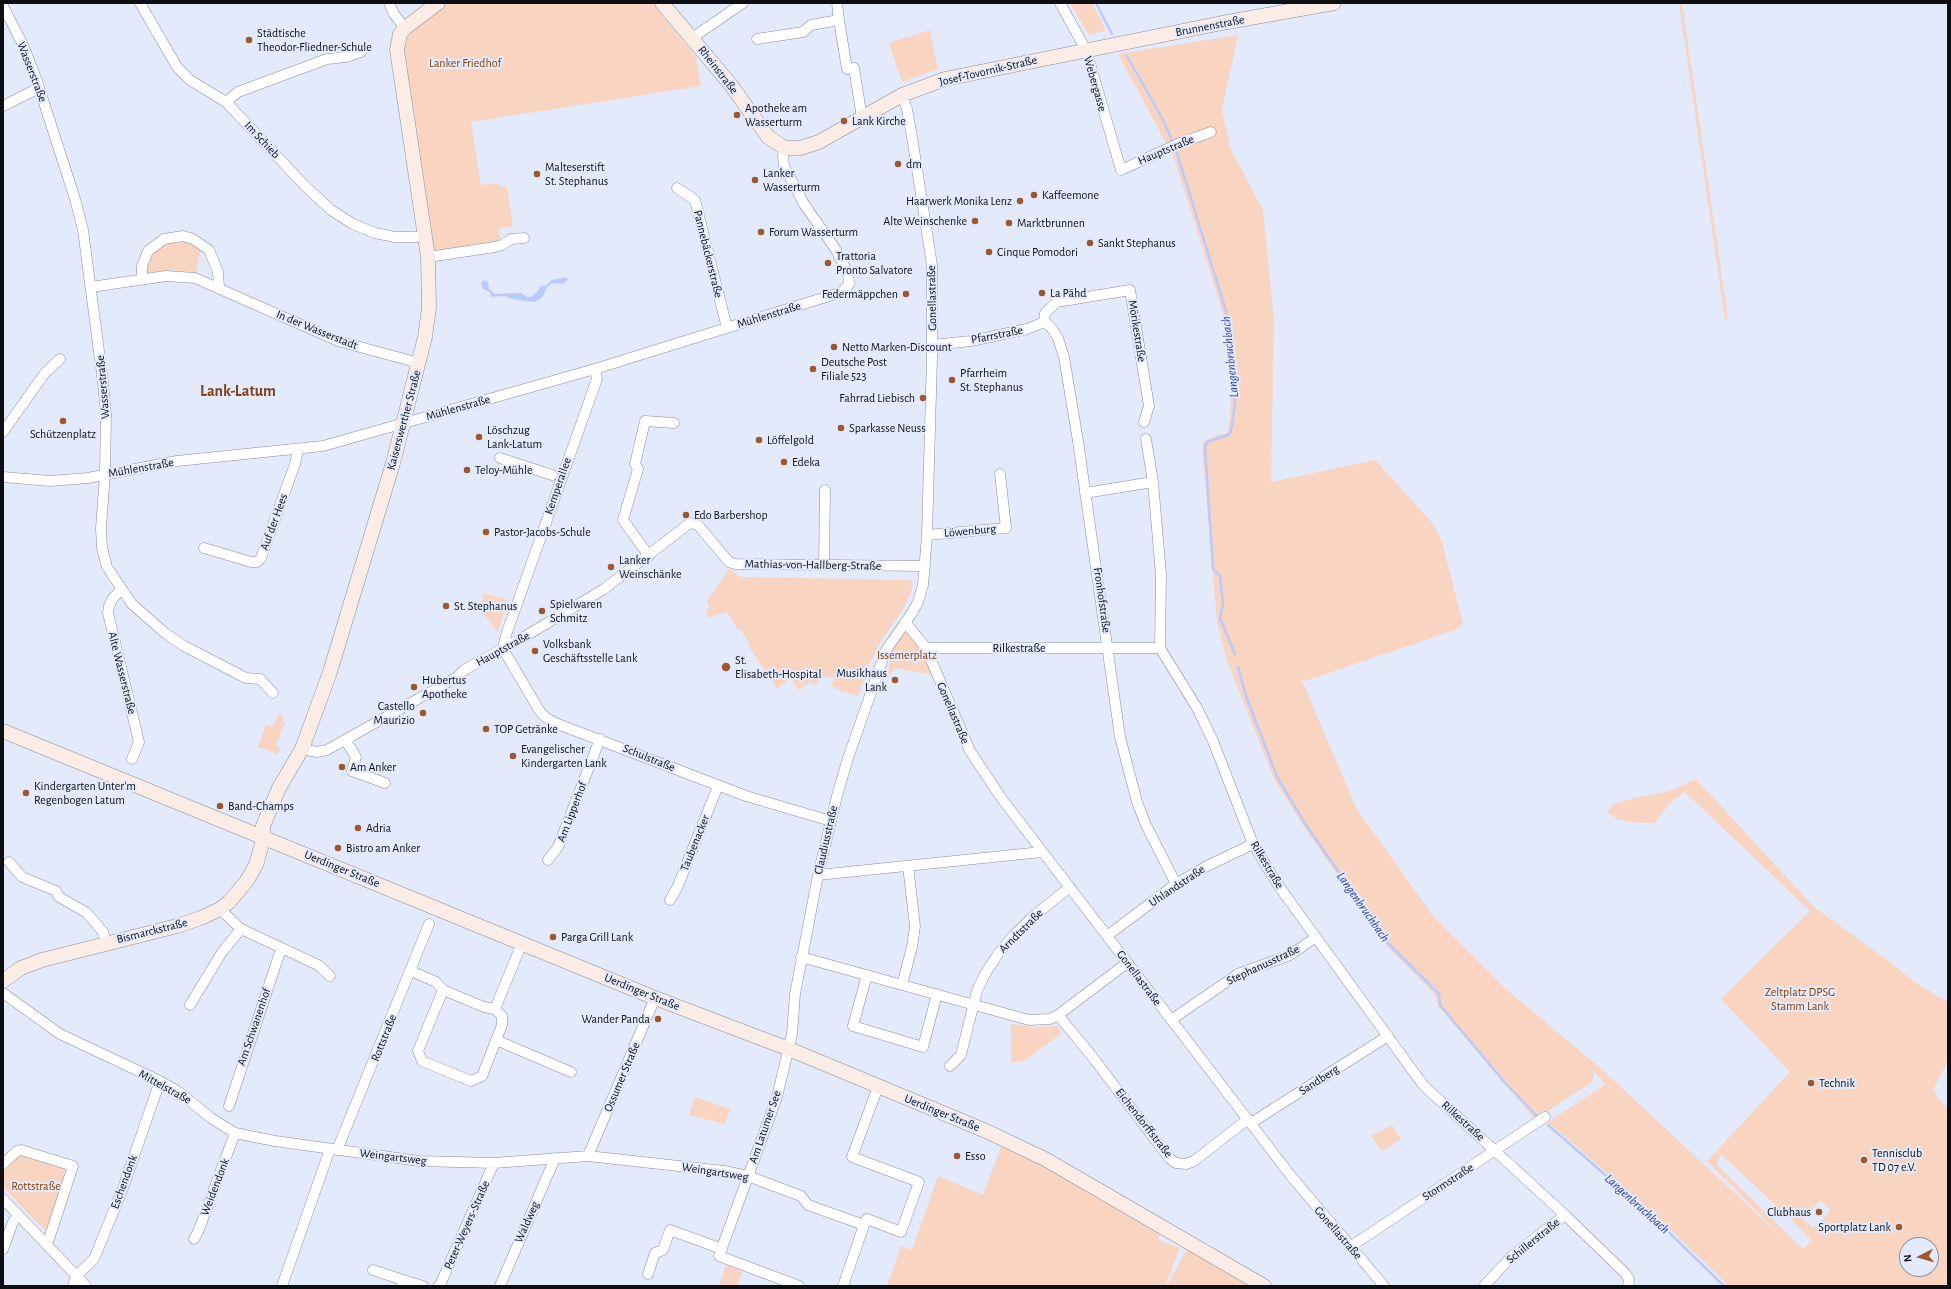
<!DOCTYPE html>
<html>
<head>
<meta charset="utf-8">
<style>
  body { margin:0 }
  #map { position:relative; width:1951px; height:1289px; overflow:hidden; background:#e3eafc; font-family:"Alegreya Sans",sans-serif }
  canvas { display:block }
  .frame { position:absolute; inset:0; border:4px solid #0d0f15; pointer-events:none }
  .north { position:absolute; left:1899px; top:1237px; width:40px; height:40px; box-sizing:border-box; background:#e3eafc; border:1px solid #8d92a0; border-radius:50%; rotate:264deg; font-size:11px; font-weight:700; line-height:16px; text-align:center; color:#0d0f15 }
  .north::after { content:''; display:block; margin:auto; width:14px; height:18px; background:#9e572e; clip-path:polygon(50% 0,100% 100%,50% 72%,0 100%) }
</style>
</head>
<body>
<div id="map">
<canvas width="1951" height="1289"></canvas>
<div class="frame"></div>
<div class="north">N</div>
</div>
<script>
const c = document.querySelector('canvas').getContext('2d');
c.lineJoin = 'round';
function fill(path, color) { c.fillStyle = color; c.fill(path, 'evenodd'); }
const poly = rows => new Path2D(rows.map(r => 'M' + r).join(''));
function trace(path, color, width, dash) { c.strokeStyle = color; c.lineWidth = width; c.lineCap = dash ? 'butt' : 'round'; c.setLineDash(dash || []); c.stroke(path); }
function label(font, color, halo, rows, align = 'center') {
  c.font = font + ' "Alegreya Sans",sans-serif'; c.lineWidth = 4; c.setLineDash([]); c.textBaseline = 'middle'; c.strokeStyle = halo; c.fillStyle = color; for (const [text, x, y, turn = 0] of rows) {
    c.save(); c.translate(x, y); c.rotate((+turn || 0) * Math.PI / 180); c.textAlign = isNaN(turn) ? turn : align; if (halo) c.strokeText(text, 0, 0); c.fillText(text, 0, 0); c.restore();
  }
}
fill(poly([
  [446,3,652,3,696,57,701,86,471,122,481,185,499,183,500,187,507,186,513,226,499,228,501,242,433,253,405,57,405,44,407,37,411,31,422,20],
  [1070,3,1092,3,1106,30,1089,35],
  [1679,3,1682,3,1728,319,1725,319],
  [930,30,938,69,902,82,889,43],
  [1238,35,1222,110,1231,150,1263,210,1274,321,1271,482,1375,460,1434,525,1442,542,1463,624,1455,630,1305,681,1301,678,1356,808,1433,916,1506,989,1606,1073,1788,1243,1707,1161,1790,1072,1721,999,1810,911,1685,792,1671,802,1654,823,1639,823,1619,820,1607,812,1614,804,1641,796,1667,792,1696,779,1814,907,1883,957,1916,983,1948,1002,1948,1061,1934,1088,1938,1099,1948,1108,1948,1286,1729,1286,1655,1215,1548,1122,1605,1085,1594,1071,1592,1082,1542,1115,1534,1118,1438,1006,1434,994,1386,945,1304,827,1274,779,1226,658,1217,622,1202,448,1204,441,1214,436,1228,433,1230,418,1231,399,1222,310,1174,158,1118,54],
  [1721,1154,1791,1220,1812,1241,1803,1249,1717,1165],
  [1821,1200,1831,1210,1819,1224,1818,1223,1813,1228,1803,1218],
  [1907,1245,1931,1245,1931,1269,1907,1269],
  [184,240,201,248,196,273,171,270,148,273,146,268,151,254,166,242],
  [729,569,741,577,908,580,913,583,911,592,902,611,881,641,870,663,858,696,831,687,834,678,825,676,815,685,810,682,799,690,790,678,777,689,749,647,751,646,740,629,738,630,727,612,708,618,706,613,709,607,707,601],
  [484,593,508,600,498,632,480,609],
  [903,633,908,633,922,648,933,675,897,668,888,675,890,661,888,659],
  [278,714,284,716,282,721,285,722,276,745,280,747,278,754,258,747,266,725,273,727],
  [1011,1024,1033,1027,1057,1026,1062,1033,1026,1060,1011,1063],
  [695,1097,730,1109,725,1124,689,1115],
  [1392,1125,1401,1139,1382,1151,1371,1136],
  [1002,1144,1021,1153,1161,1232,1158,1240,1180,1248,1165,1286,887,1286,901,1246,912,1250,938,1176,983,1195],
  [22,1153,68,1170,46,1232,3,1187,3,1170],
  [1188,1247,1251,1286,1167,1286],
  [726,1265,742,1272,737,1286,719,1286]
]), '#f8d4c1');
fill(poly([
  [566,277,568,280,562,284,552,283,547,287,542,298,535,302,517,300,504,296,491,297,490,292,483,289,481,284,483,280,487,281,489,285,488,288,495,294,521,293,527,297,531,297,538,291,540,286,545,286,552,280]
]), '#b9cafc');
trace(poly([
  [1096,3,1112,34],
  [1127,56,1162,118,1173,142],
  [1175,147,1226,311,1235,402,1232,425,1230,434,1207,442,1205,447,1213,569,1220,576,1223,603,1220,618,1235,654],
  [1238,667,1246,696,1277,777,1306,825,1388,943,1439,994,1440,1005,1506,1084,1536,1115],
  [1548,1125,1649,1213,1724,1286]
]), '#b9cafc', 2.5);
const street = poly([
  [140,3,177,67,190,80,226,102],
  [389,3,394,14,405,28],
  [1060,3,1086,50,1121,170,1180,143,1211,132],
  [3,6,23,45,36,78,75,199,83,230,103,382,106,415,105,474,101,528,102,548,107,567,132,604,165,633,184,646,246,678,260,679,273,693],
  [839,20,847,69,854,68,862,118],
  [692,38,743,3],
  [757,39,803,32,811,25,839,20,837,3],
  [361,52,346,57,327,59,238,92,226,102,305,186,331,210,353,224,375,233,395,237,425,237],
  [3,106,39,88],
  [677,188,695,200,727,328],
  [428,257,495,247,502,245,511,239,524,238],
  [142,279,142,266,148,251,164,239,183,236,193,239,209,250,218,272,219,287],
  [91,287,166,276,195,278,338,341,419,363],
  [1044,322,1045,313,1057,302,1130,290,1149,406,1144,422],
  [932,345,971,341,1027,329,1044,322,1050,326,1058,338,1064,357,1078,441,1120,737,1137,802,1146,825,1176,884],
  [3,432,45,373,60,359],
  [1146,439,1153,482,1161,575,1160,648],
  [500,458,552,475],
  [3,477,50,481,88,478,177,461,323,446,595,369,842,292,849,284,848,273,836,250,804,204,784,166,783,156,785,148],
  [1085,493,1153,482],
  [927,535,1006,528,1000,474],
  [204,548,251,562,257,562,261,558,295,464,298,450],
  [649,556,623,520,638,469,635,464,645,421,674,423],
  [824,565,825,490],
  [121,590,113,598,109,606,108,613,139,742,132,759],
  [905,622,926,648,1160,648,1197,708,1213,741,1253,844,1278,885,1410,1067,1424,1086,1565,1215,1625,1273,1629,1279,1628,1286],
  [926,648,970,751,1002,799,1291,1176,1384,1286],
  [503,649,539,710,545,717,555,723,746,796,831,821],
  [503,649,506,635,597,379,595,369],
  [346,741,356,757,352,771,385,783],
  [302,749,317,752,327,750,457,677,464,670,524,637,604,589,690,523,698,525,729,562,735,564,925,566],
  [548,860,558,847,600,739],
  [9,862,22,877,56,891,59,897,87,913,103,932,106,942],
  [818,875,1042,852],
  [670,900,677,888,718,786],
  [220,909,241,929,318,965,330,976],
  [1107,936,1176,884,1205,867,1253,844],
  [801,957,1029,1020,1050,1019,1058,1015,1127,963],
  [411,971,436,982,443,990,484,1007,495,1009,522,943],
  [867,975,853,1026,923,1047,937,994],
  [902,985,912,947,915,926,908,866],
  [443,990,418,1051,422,1061,471,1081,482,1076,502,1025,502,1016,495,1009],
  [3,993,60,1034,160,1081,179,1092,211,1118,235,1133,275,1141,419,1161,494,1163,588,1156,724,1171,748,1176,801,1196,808,1205,864,1225,867,1219,901,1232,919,1182,852,1157,878,1087],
  [190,1005,222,952,241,929],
  [1058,1015,1091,1055,1169,1158,1176,1163,1186,1164,1194,1161,1248,1119],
  [1171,1020,1238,974,1290,955,1316,937],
  [496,1040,571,1072],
  [950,1066,961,1055,977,991,985,974,998,954,1014,935,1035,915,1070,887],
  [229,1106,281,949],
  [1251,1123,1388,1036],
  [337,1150,429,924],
  [588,1156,655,998],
  [3,1164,17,1151,21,1150,73,1166,47,1245],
  [3,1199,86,1286],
  [194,1239,198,1232,235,1133],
  [1350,1247,1545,1117],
  [3,1249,13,1222,18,1215],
  [373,1270,403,1280],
  [648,1274,655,1253,663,1250,670,1230,722,1249],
  [402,1285,403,1280,423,1286],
  [73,1286,76,1276,94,1259,123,1188,160,1081],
  [282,1286,330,1149],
  [438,1286,440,1285,494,1163],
  [500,1286,555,1158],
  [799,1286,719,1256,777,1097,792,1034,795,994,818,875,837,796,848,758,886,650,912,613,918,602,923,585,927,535,932,357,932,265,912,137,907,109,902,95],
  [843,1286,864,1225],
  [1484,1286,1512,1256,1565,1215]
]);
const secondary = poly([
  [662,3,731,85,768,137,785,148,800,148,819,142,902,95,945,79,1222,23,1334,3],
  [3,731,655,998,789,1049,986,1131,1045,1159,1264,1286],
  [3,981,21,968,42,960,177,926,201,918,220,909,229,902,246,882,256,865,264,837,263,826,279,788,302,749,330,672,393,463,425,337,429,308,428,257,397,50,400,34,405,28,438,3]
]);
trace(street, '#888d9e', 11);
trace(secondary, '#888d9e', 15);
trace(street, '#fff', 10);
trace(secondary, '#fbede6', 14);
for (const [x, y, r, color] of [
  [249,40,4,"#9e572e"],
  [737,115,4,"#9e572e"],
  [844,121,4,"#9e572e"],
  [898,164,4,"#9e572e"],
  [537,174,4,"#9e572e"],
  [755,180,4,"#9e572e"],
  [1034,195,4,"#9e572e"],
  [1020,201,4,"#9e572e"],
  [975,221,4,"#9e572e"],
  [1009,223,4,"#9e572e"],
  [761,232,4,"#9e572e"],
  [1090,243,4,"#9e572e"],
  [989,252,4,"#9e572e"],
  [828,263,4,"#9e572e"],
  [1042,293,4,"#9e572e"],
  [906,294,4,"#9e572e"],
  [834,347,4,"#9e572e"],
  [813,369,4,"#9e572e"],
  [952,380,4,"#9e572e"],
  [923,398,4,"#9e572e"],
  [63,421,4,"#9e572e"],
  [841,428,4,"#9e572e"],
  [479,437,4,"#9e572e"],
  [759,440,4,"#9e572e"],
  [784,462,4,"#9e572e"],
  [467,470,4,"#9e572e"],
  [686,515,4,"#9e572e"],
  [486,532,4,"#9e572e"],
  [611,567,4,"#9e572e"],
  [446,606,4,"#9e572e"],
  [542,611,4,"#9e572e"],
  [535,651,4,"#9e572e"],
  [726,667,5,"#9e572e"],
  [895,680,4,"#9e572e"],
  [414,687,4,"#9e572e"],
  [423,713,4,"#9e572e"],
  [486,729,4,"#9e572e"],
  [513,756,4,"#9e572e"],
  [342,767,4,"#9e572e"],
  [26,793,4,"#9e572e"],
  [220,806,4,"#9e572e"],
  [358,828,4,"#9e572e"],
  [338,848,4,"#9e572e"],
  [553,937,4,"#9e572e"],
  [658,1019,4,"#9e572e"],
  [1811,1083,4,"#9e572e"],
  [957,1156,4,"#9e572e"],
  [1864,1160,4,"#9e572e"],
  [1819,1212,4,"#9e572e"],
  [1899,1227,4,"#9e572e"]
]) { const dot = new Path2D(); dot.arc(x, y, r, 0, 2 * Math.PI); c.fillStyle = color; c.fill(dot); trace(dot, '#e3eafc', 1.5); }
label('12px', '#0d0f15', '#e3eafc', [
  ["Brunnenstraße",1210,26,-11],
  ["Rheinstraße",718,70,52],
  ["Josef-Tovornik-Straße",988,71,-13],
  ["Wasserstraße",32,72,69],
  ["Webergasse",1095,84,74],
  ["Im Schieb",262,140,47],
  ["Hauptstraße",1166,150,-23],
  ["Pannebäckerstraße",708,254,76],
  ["Gonellastraße",932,298,-91],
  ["Mühlenstraße",769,315,-17],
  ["In der Wasserstadt",317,330,22],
  ["Mörikestraße",1137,331,81],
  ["Pfarrstraße",997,335,-11],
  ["Wasserstraße",103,387,-95],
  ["Mühlenstraße",458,408,-16],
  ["Kaiserswerther Straße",404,420,-75],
  ["Mühlenstraße",141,468,-10],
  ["Kemperallee",558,486,-71],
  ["Auf der Hees",274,522,-70],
  ["Löwenburg",970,531,-5],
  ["Mathias-von-Hallberg-Straße",813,565,1],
  ["Fronhofstraße",1102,600,82],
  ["Rilkestraße",1019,648],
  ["Hauptstraße",503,649,-29],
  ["Alte Wasserstraße",122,673,76],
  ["Gonellastraße",953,713,67],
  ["Schulstraße",649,758,22],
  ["Am Lipperhof",572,812,-69],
  ["Claudiusstraße",826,840,-77],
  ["Taubenacker",695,843,-68],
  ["Rilkestraße",1267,865,59],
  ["Uerdinger Straße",342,869,22],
  ["Uhlandstraße",1177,886,-34],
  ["Bismarckstraße",152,931,-14],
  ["Arndtstraße",1021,931,-45],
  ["Stephanusstraße",1263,965,-25],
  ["Gonellastraße",1139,978,53],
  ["Uerdinger Straße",642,992,22],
  ["Am Schwanenhof",254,1027,-71],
  ["Rottstraße",384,1038,-68],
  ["Ossumer Straße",622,1077,-67],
  ["Sandberg",1319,1080,-33],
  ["Mittelstraße",165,1087,29],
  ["Uerdinger Straße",942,1113,22],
  ["Rilkestraße",1463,1121,42],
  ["Eichendorffstraße",1144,1123,52],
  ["Am Latumer See",765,1127,-71],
  ["Weingartsweg",393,1157,7],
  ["Weingartsweg",715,1172,9],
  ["Eschendonk",124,1182,-70],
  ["Stormstraße",1448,1182,-33],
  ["Weidendonk",215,1187,-69],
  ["Waldweg",527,1222,-66],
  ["Peter-Weyers-Straße",467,1225,-66],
  ["Gonellastraße",1338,1233,49],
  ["Schillerstraße",1533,1241,-39]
]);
label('12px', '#0d0f15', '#e3eafc', [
  ["Städtische",257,33],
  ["Theodor-Fliedner-Schule",257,47],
  ["Apotheke am",745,108],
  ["Wasserturm",745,122],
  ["Lank Kirche",852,121],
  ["dm",906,164],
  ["Malteserstift",545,167],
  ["St. Stephanus",545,181],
  ["Lanker",763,173],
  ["Wasserturm",763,187],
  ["Kaffeemone",1042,195],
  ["Haarwerk Monika Lenz",1012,201,"right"],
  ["Alte Weinschenke",967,221,"right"],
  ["Marktbrunnen",1017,223],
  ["Forum Wasserturm",769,232],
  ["Sankt Stephanus",1098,243],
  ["Cinque Pomodori",997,252],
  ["Trattoria",836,256],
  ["Pronto Salvatore",836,270],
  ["La Pähd",1050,293],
  ["Federmäppchen",898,294,"right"],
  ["Netto Marken-Discount",842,347],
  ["Deutsche Post",821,362],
  ["Filiale 523",821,376],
  ["Pfarrheim",960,373],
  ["St. Stephanus",960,387],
  ["Fahrrad Liebisch",915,398,"right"],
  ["Sparkasse Neuss",849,428],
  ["Löschzug",487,430],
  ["Lank-Latum",487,444],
  ["Schützenplatz",63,434,"center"],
  ["Löffelgold",767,440],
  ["Edeka",792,462],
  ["Teloy-Mühle",475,470],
  ["Edo Barbershop",694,515],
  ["Pastor-Jacobs-Schule",494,532],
  ["Lanker",619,560],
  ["Weinschänke",619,574],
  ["Spielwaren",550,604],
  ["Schmitz",550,618],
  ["St. Stephanus",454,606],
  ["Volksbank",543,644],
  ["Geschäftsstelle Lank",543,658],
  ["St.",735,660],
  ["Elisabeth-Hospital",735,674],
  ["Musikhaus",887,673,"right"],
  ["Lank",887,687,"right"],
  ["Hubertus",422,680],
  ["Apotheke",422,694],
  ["Castello",415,706,"right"],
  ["Maurizio",415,720,"right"],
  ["TOP Getränke",494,729],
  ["Evangelischer",521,749],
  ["Kindergarten Lank",521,763],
  ["Am Anker",350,767],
  ["Kindergarten Unter'm",34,786],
  ["Regenbogen Latum",34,800],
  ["Band-Champs",228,806],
  ["Adria",366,828],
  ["Bistro am Anker",346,848],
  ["Parga Grill Lank",561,937],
  ["Wander Panda",650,1019,"right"],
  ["Technik",1819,1083],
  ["Tennisclub",1872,1153],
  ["TD 07 e.V.",1872,1167],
  ["Esso",965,1156],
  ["Clubhaus",1811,1212,"right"],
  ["Sportplatz Lank",1891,1227,"right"]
], 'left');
label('12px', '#8a3d00', '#e3eafc', [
  ["Lanker Friedhof",465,63],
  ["Issemerplatz",907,655],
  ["Zeltplatz DPSG",1800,992],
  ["Stamm Lank",1800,1006],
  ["Rottstraße",36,1186]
]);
label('italic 13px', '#30429f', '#e3eafc', [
  ["Langenbruchbach",1230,357,-96],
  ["Langenbruchbach",1363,907,55],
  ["Langenbruchbach",1637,1204,42]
]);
label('bold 16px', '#82441d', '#e3eafc', [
  ["Lank-Latum",238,391]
]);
</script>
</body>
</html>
